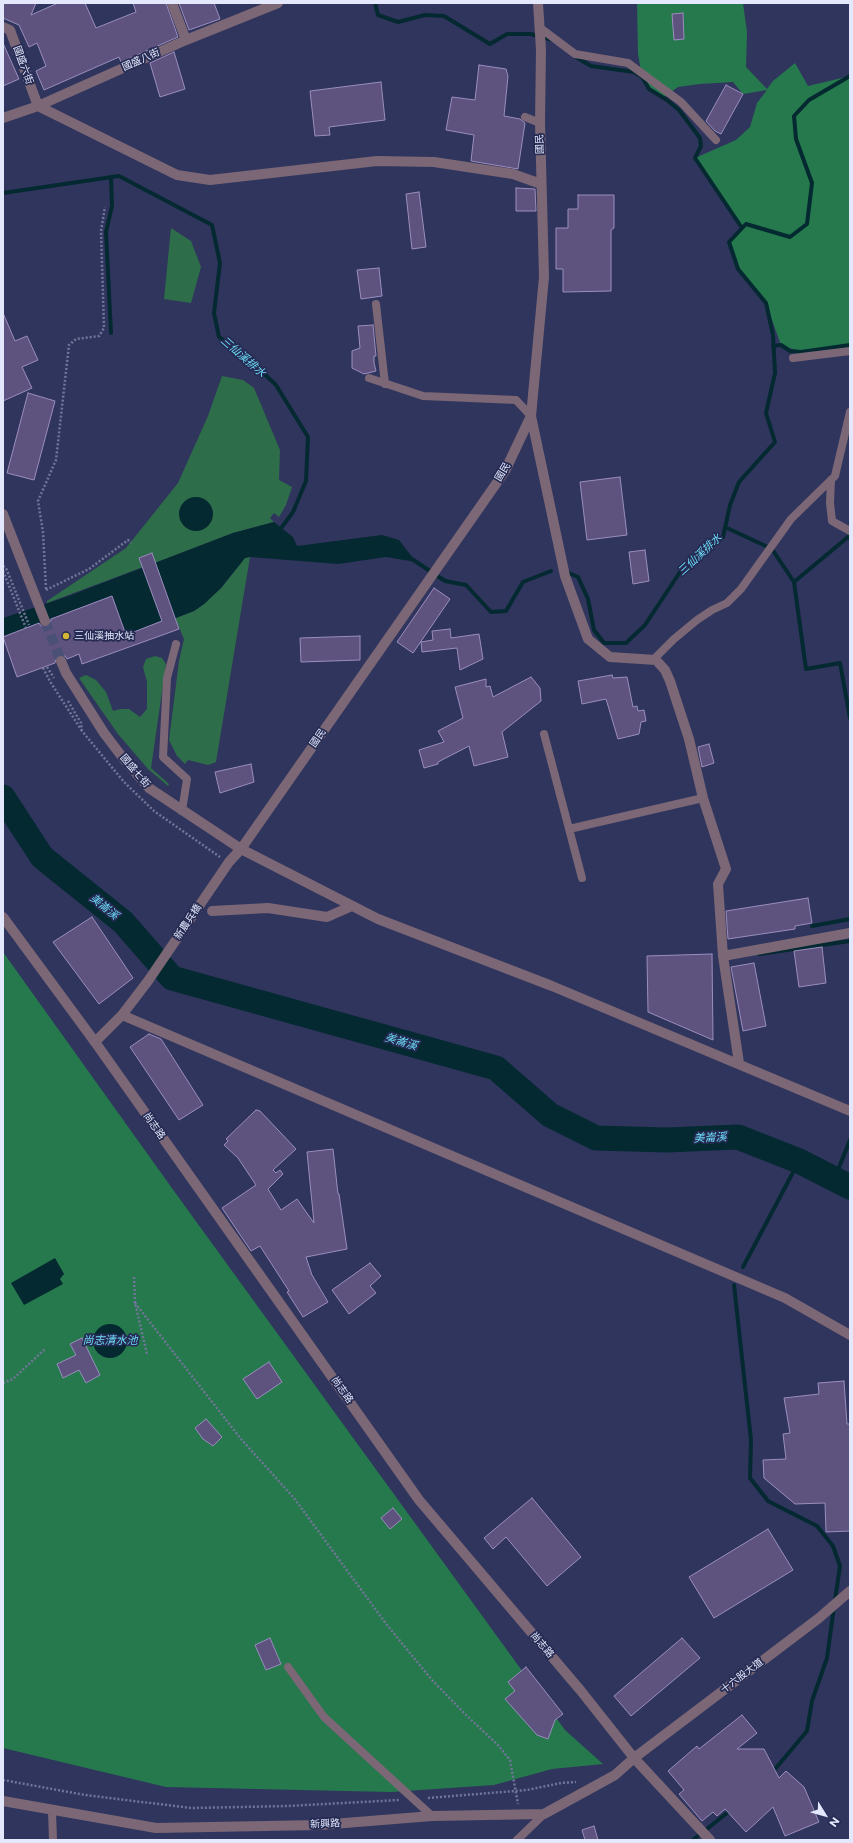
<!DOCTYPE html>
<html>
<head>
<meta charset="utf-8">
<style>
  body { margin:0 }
  #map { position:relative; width:853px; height:1843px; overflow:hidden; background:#30355e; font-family:Montserrat,sans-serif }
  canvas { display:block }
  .frame { position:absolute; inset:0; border:4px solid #e3e8fd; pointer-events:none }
  .north { position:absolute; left:805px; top:1795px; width:40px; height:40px; -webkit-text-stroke:3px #262b53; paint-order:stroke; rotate:127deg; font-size:11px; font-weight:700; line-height:16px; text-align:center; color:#e3e8fd }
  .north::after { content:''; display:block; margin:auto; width:14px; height:18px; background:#e3e8fd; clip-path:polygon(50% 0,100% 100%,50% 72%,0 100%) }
</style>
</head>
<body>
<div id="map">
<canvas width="853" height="1843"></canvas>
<div class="frame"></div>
<div class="north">N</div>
</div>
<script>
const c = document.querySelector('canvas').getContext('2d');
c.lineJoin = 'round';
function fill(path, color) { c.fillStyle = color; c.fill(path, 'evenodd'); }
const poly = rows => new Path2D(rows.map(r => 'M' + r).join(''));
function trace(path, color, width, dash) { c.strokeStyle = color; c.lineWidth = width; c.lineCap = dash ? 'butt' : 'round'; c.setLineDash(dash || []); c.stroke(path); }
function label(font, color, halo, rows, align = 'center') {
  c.font = font + ' Montserrat,"Noto Sans TC",sans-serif'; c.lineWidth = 3.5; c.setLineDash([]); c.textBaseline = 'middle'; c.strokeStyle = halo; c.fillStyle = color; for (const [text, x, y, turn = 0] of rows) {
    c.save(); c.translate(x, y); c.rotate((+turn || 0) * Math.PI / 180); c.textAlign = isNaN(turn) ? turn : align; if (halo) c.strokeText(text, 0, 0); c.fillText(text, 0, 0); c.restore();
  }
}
fill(poly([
  [171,228,191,241,201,267,191,303,164,299],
  [222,376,243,380,254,388,280,450,279,480,292,487,286,505,279,517,274,513,270,518,274,522,233,533,155,563,151,553,139,558,143,567,47,603,47,601,126,548,178,483,208,416],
  [250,557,216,762,208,765,188,760,185,764,177,756,169,740,179,661,184,639,175,618,194,611,204,604,221,588,245,558],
  [155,656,162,658,166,664,151,768,169,784,168,786,148,769,118,734,79,678,86,675,96,680,106,692,113,711,120,709,129,709,140,717,147,709,147,682,143,667,146,659]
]), '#2e6d49');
fill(poly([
  [637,3,743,3,747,32,746,67,767,89,773,81,795,63,808,86,850,76,850,345,801,352,781,345,766,303,738,269,729,242,742,228,695,158,736,140,750,127,757,103,767,90,743,94,733,82,700,84,678,87,663,98,649,89,642,77,638,54],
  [3,952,174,1191,565,1730,603,1764,552,1769,494,1785,391,1792,166,1787,3,1748]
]), '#25794d');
fill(poly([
  '179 514a17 17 0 1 1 34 0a17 17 0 1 1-34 0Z',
  [274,522,293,537,297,546,382,535,399,540,416,562,386,557,338,564,250,557,245,558,221,588,204,604,194,611,127,637,112,596,3,636,3,618,66,597,233,533],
  [55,1258,64,1274,60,1279,63,1284,24,1305,11,1283],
  '93 1341a17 17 0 1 1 34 0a17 17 0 1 1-34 0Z'
]), '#042931');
trace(poly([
  [375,3,378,15,398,22,425,15,444,16,490,44,507,34,531,34,553,40],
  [576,57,591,66,634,72,642,77,649,89,667,100,679,110,700,138,701,146,695,158,742,228],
  [3,193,119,176,212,225,220,263,214,313,219,337,240,351,276,385,308,437,306,481,293,512,279,531],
  [111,333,106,232,112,206,111,177],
  [773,346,781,345,790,351,801,352,850,345],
  [725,527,772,549,794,582,806,669,840,663,850,718],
  [412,559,445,581,466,585,491,612,506,611,523,582,551,571],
  [569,573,578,577,588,599,594,630,604,643,626,643,645,625,680,572,723,537,730,505,739,482,775,442,766,413,775,373,773,335,766,303,738,269,729,242,746,224,790,237,807,224,812,183,796,139,794,116,809,100,850,76],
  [794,582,848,537,850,538],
  [812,926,850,919],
  [759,954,850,941],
  [834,1180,850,1140],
  [743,1267,799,1161],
  [734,1285,751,1440,750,1478,768,1501,817,1526,833,1546,840,1566,835,1600],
  [771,1774,807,1731,812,1701,827,1658,834,1607],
  [693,1840,732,1809]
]), '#042931', 4);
trace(poly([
  [3,797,42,857,123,922,172,978,496,1068,550,1115,596,1138,667,1140,738,1137,799,1161,850,1187]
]), '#042931', 25);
const building = poly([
  [3,3,36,3,31,15,58,3,85,3,96,28,136,12,133,3,166,3,178,37,121,62,119,57,44,90,36,71,46,66,37,43,29,47,19,25,3,18,3,3],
  [179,3,214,3,220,19,189,30,179,3],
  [683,13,684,39,674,40,672,14,683,13],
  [3,43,19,79,3,86,3,43],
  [174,52,185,89,160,97,150,63,174,52],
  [479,65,506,69,508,76,504,116,520,119,525,123,518,169,471,161,474,135,446,130,452,97,475,100,479,65],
  [381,82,385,120,329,127,330,135,315,136,310,91,381,82],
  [726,85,743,94,721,134,715,131,706,121,726,85],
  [516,188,535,189,536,211,516,211,516,188],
  [419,192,426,247,412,249,406,194,419,192],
  [578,195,614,195,614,228,611,230,611,291,563,292,563,269,556,269,556,228,568,228,568,209,578,209,578,195],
  [379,268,382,296,361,299,357,270,379,268],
  [3,313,15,341,27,336,38,360,22,367,32,388,3,401,3,313],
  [373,325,376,356,374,356,374,363,376,371,364,374,352,368,352,351,360,348,358,326,373,325],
  [28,393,55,401,34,480,7,473,28,393],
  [620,477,627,535,587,540,580,482,620,477],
  [645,550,649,581,633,584,629,552,645,550],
  [152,553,179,629,82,664,79,654,67,659,65,656,59,655,56,657,55,663,17,677,3,637,39,623,41,626,47,627,50,625,51,619,112,596,126,635,162,621,139,558,152,553],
  [434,588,450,599,413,653,397,642,434,588],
  [450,629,451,638,479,634,483,659,460,670,457,648,422,652,421,642,433,640,432,631,450,629],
  [360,636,360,660,301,662,300,638,360,636],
  [612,675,613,678,627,677,633,707,637,706,638,711,644,710,646,721,641,722,639,734,618,739,606,699,582,704,578,681,612,675],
  [531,677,540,688,541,701,502,732,508,757,474,766,469,746,438,762,438,764,424,768,419,750,444,742,438,731,463,718,455,687,486,679,486,687,490,686,493,697,531,677],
  [709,744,714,763,702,767,698,747,709,744],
  [251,764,254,782,220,793,215,772,251,764],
  [808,898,812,923,795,926,795,929,728,939,726,911,808,898],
  [92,917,133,978,99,1004,53,942,92,917],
  [822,947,826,983,799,987,794,951,822,947],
  [712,954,713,1040,648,1012,647,956,712,954],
  [754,963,766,1026,743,1031,731,967,754,963],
  [149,1034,161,1039,203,1105,179,1120,130,1047,149,1034],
  [256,1110,260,1111,296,1149,273,1170,276,1173,280,1170,283,1174,268,1189,281,1210,297,1199,314,1223,307,1152,333,1149,338,1194,339,1194,347,1249,306,1257,312,1275,328,1302,303,1317,287,1292,289,1291,260,1246,251,1251,222,1208,256,1185,238,1158,224,1145,228,1141,226,1139,256,1110],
  [370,1263,381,1276,370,1286,376,1293,349,1314,332,1290,370,1263],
  [82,1338,100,1375,86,1383,79,1370,63,1378,57,1364,76,1355,70,1344,82,1338],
  [269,1362,282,1382,257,1399,243,1379,269,1362],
  [844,1381,847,1424,850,1424,850,1531,826,1532,825,1503,795,1504,764,1478,763,1460,786,1459,783,1434,790,1433,784,1398,819,1394,818,1383,844,1381],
  [206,1419,222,1437,213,1446,203,1439,195,1428,206,1419],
  [532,1498,581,1557,547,1586,506,1537,493,1549,484,1538,532,1498],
  [393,1508,402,1519,390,1529,381,1518,393,1508],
  [768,1529,793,1570,714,1618,689,1577,768,1529],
  [270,1638,281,1664,266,1670,255,1645,270,1638],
  [682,1638,700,1658,631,1716,614,1696,682,1638],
  [526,1667,563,1714,555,1720,548,1739,537,1735,505,1699,515,1691,508,1682,526,1667],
  [742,1715,757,1733,737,1749,764,1749,779,1778,786,1771,804,1787,819,1822,785,1836,773,1807,746,1832,725,1809,717,1816,713,1812,702,1821,679,1794,684,1790,668,1771,697,1746,699,1749,742,1715],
  [594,1826,598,1840,585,1840,582,1830,594,1826]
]);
fill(building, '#5e527e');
trace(building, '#9b8ebf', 1);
trace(poly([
  [45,621,61,661]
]), '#4b5076', 10, [10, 5]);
trace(poly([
  [3,566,6,568,29,625],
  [3,571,26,628],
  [46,589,43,532,38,501,56,460,69,345,76,339,99,336,104,328,101,231,105,207],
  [46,590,89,569,128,540,131,543],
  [47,667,54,678],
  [43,668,51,683,82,731],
  [68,701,81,723,82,731,124,782,154,811,220,857],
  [134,1277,135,1303,147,1354],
  [135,1303,241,1439,294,1498,387,1625,432,1680,467,1716,498,1745,510,1760,518,1804],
  [3,1383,13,1379,46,1348],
  [3,1780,85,1795,191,1808,288,1806,399,1800],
  [428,1798,527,1790,561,1783,576,1782]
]), '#717698', 2.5, [2, 2]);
trace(poly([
  [539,27,575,54,628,63,681,102,716,140],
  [525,117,540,123],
  [376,304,385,384],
  [793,358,850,351],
  [369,378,423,396,516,400,531,416],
  [831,480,830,503,832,521,850,531],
  [176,644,167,678,163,757,187,779,182,811],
  [653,660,674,639,697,620,712,610,727,603,741,589,791,519,835,476,850,412],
  [544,734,582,878],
  [569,829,703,798],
  [288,1667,324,1717,432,1816],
  [52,1811,53,1840],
  [517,1840,544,1814]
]), '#7b6775', 8);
trace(poly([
  [172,3,186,40],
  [3,27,10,30,38,106,177,175,210,180,377,161,434,162,513,174,541,184],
  [3,118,38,106,186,40,278,3],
  [531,416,565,576,588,639,610,657,656,660,665,670,670,681,689,739,703,798,726,869,718,884,723,956],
  [3,514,45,621],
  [61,661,66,673,104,733,123,758,149,788,241,849,378,919,552,986,850,1111],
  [212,911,268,908,327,917,352,906],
  [122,1015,785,1298,850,1335],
  [95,1042,122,1015,148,981,229,862,241,849,505,471,531,416,544,277,540,123,541,50,538,3],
  [739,1063,723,956,850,933]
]), '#7b6775', 10);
trace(poly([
  [3,917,95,1042,419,1500,581,1691,634,1758,710,1840],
  [3,1801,156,1828,320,1825,432,1816,544,1814,615,1775,634,1758,819,1618,850,1591]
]), '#7b6775', 10);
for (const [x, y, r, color] of [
  [66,636,4,"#d3b635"]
]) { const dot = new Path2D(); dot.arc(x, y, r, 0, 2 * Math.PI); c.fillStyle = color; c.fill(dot); trace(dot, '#262b53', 1.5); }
label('10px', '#e3e8fd', '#262b53', [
  ["國盛八街",141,60,-24],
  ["國盛六街",23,65,70],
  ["國民",540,144,-92],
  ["國民",503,472,-59],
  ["國民",318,738,-55],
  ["國盛七街",135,771,49],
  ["新農兵橋",188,922,-56],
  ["尚志路",154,1126,55],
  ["尚志路",342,1390,55],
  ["尚志路",542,1645,50],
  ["十六股大道",742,1676,-37],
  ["新興路",325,1824,-3]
]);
label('10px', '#e3e8fd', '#262b53', [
  ["三仙溪抽水站",74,636]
], 'left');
label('italic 11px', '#6cddf8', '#262b53', [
  ["三仙溪排水",243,357,41],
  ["三仙溪排水",700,555,-43],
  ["美崙溪",104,907,39],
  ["美崙溪",401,1042,16],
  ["美崙溪",710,1138,-3],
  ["尚志清水池",110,1341]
]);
</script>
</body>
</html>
